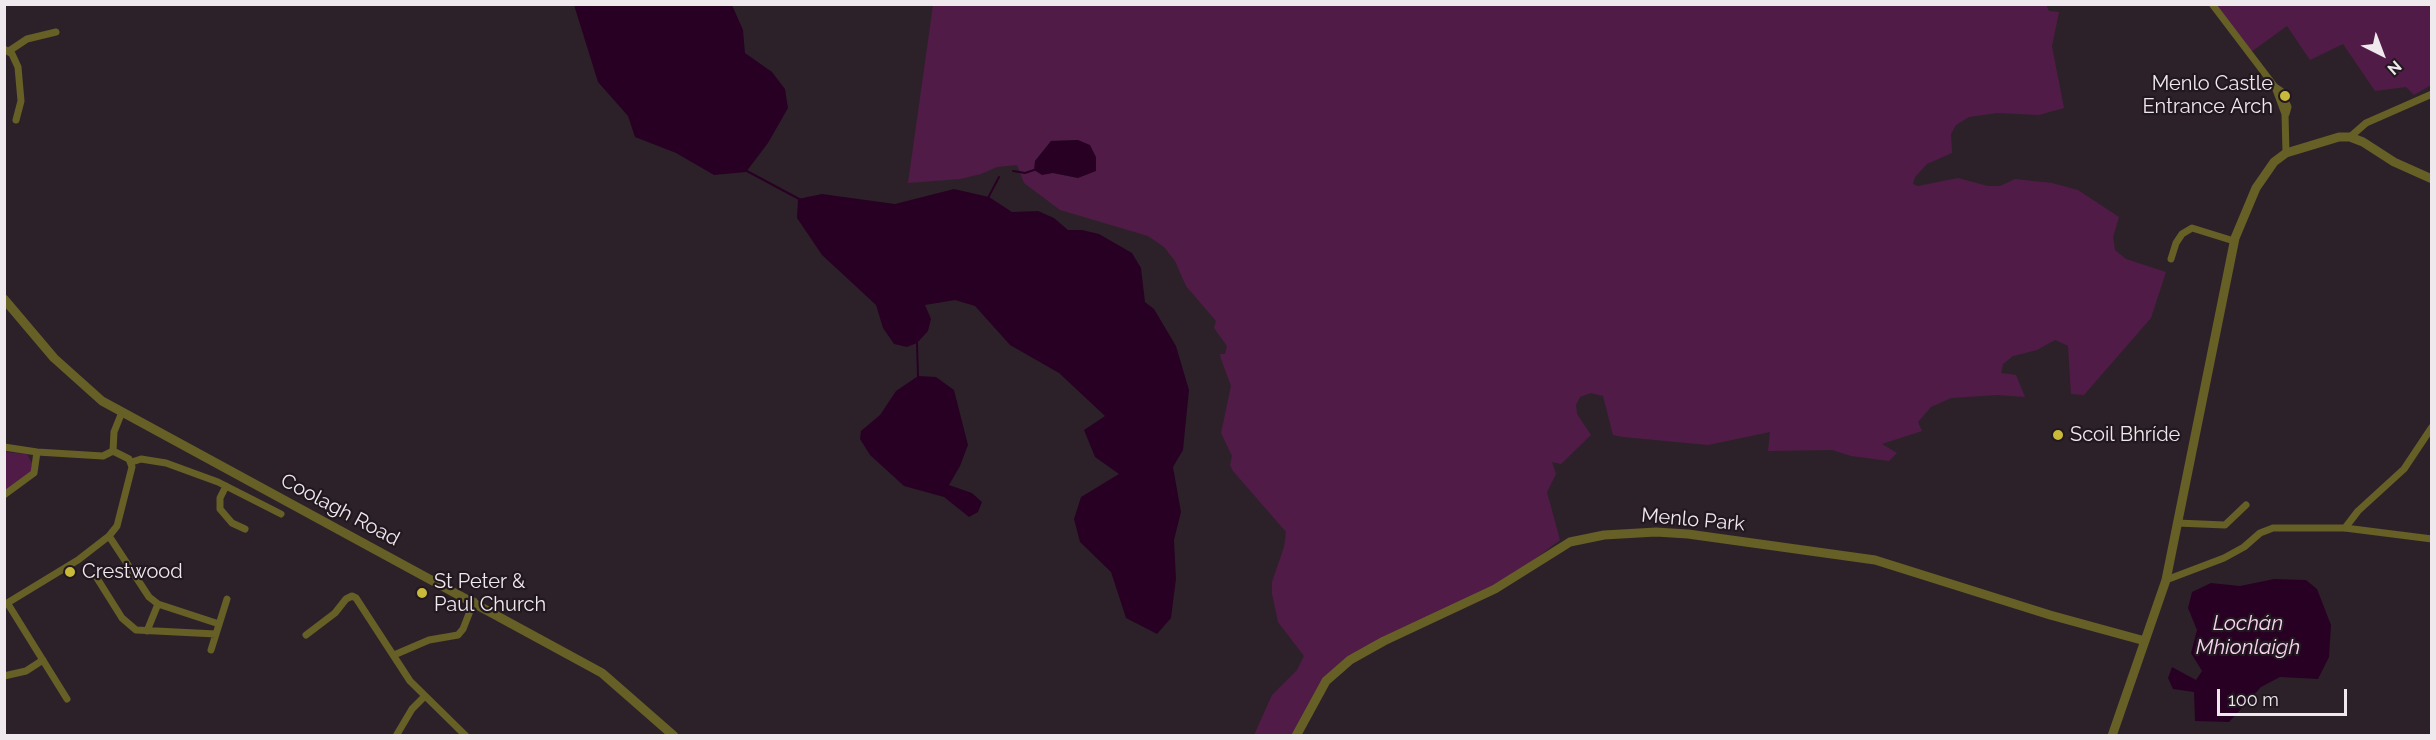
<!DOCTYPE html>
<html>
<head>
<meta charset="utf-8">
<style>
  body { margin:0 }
  #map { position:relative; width:2436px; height:740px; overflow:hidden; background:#2c2129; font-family:Raleway,sans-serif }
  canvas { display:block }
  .frame { position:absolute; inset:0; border:6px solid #efe8ed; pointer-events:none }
  .north { position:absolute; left:2352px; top:24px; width:60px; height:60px; -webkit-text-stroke:4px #22181f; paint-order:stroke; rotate:138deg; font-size:16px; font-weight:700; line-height:24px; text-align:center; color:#efe8ed }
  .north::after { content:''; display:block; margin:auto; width:21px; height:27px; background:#efe8ed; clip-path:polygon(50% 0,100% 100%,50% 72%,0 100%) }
  .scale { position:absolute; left:2217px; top:689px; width:130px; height:27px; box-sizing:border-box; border:3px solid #efe8ed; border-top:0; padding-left:8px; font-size:18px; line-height:21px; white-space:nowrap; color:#efe8ed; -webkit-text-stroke:4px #22181f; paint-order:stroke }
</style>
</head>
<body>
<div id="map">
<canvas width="2436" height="740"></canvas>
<div class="frame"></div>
<div class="north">N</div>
<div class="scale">100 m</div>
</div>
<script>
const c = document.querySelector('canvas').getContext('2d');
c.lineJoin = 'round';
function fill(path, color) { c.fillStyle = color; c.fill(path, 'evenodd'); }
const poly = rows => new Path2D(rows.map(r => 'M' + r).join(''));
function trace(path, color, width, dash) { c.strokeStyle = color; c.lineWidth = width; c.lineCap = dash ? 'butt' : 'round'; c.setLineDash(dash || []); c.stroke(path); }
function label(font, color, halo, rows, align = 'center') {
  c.font = font + ' Raleway,sans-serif'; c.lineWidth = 4.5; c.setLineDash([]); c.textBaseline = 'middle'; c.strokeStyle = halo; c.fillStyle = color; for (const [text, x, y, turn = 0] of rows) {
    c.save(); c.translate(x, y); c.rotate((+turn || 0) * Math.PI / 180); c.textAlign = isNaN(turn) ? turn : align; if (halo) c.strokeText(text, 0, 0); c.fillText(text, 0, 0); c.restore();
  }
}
fill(poly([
  [933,5,2046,5,2049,11,2059,12,2052,46,2064,108,2039,115,1997,113,1969,117,1956,125,1951,134,1952,153,1927,164,1915,177,1913,184,1918,186,1958,178,1988,186,2000,186,2015,179,2052,183,2078,190,2119,217,2113,237,2115,250,2126,259,2166,272,2151,318,2084,395,2071,394,2068,346,2055,340,2037,350,2013,356,2003,364,2001,373,2016,375,2025,397,1998,395,1951,398,1931,407,1918,422,1922,431,1882,444,1897,453,1889,461,1851,456,1832,450,1768,451,1770,432,1708,445,1623,437,1613,435,1603,396,1591,393,1580,397,1576,405,1577,414,1591,435,1561,464,1552,462,1556,474,1547,492,1560,540,1495,589,1384,641,1326,682,1296,735,1254,735,1272,695,1297,670,1304,656,1278,622,1272,594,1272,582,1284,547,1286,532,1233,471,1230,465,1232,456,1221,433,1231,386,1221,359,1220,354,1225,354,1227,346,1214,328,1216,321,1186,286,1175,261,1164,247,1148,236,1060,210,1024,183,1017,165,997,167,981,174,960,179,908,183],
  [1078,140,1078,178,1053,173,1035,161,1051,141],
  [2216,5,2431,5,2431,85,2414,95,2406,87,2375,91,2343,44,2310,60,2287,26,2251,52],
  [5,452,27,454,32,463,31,472,5,491]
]), '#511b48');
fill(poly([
  [574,5,732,5,743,30,745,53,772,72,785,89,788,108,768,143,746,172,714,175,676,153,635,137,628,116,598,82],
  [1078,140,1090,145,1096,157,1096,171,1078,178,1053,173,1042,175,1034,170,1035,161,1051,141],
  [954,189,989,197,1012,212,1038,211,1054,218,1068,230,1082,230,1099,234,1132,253,1141,268,1145,302,1154,309,1176,346,1189,390,1183,450,1173,467,1181,512,1174,540,1176,579,1171,618,1157,634,1126,618,1111,572,1080,542,1074,519,1081,497,1119,474,1095,457,1084,430,1105,416,1059,373,1010,345,975,306,955,300,925,305,931,319,928,331,917,343,907,347,894,344,883,328,876,305,822,255,797,218,798,199,822,194,895,204],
  [918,376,936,377,954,390,968,445,960,466,949,485,972,493,982,502,978,512,969,517,944,497,904,486,870,455,860,439,861,431,880,415,896,391],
  [2274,579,2306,580,2317,589,2331,625,2329,657,2318,679,2280,677,2261,687,2229,722,2195,721,2194,692,2173,689,2168,678,2172,667,2196,680,2202,671,2191,653,2197,630,2188,608,2192,592,2211,583,2240,586]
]), '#280023');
trace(poly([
  [745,170,801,200],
  [1013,171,1025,173,1034,170],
  [988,198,999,177],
  [917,343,918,376]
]), '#280023', 2);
trace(poly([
  [2212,4,2275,87,2285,114,2286,153],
  [4,49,12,54,18,67,21,101,16,120],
  [9,51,27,39,56,32],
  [2275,87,2281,91,2288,107,2286,114],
  [2350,137,2366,123,2432,94],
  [2171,259,2176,243,2182,234,2192,228,2234,241],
  [4,447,37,452,103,456,113,451],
  [132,462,141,459,166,463,218,482,281,514],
  [226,486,220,498,220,509,232,523,245,529],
  [4,495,34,473,37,452],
  [2177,523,2225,525,2246,505],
  [2345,528,2358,511,2404,469,2432,427],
  [109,536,149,597,158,604,219,624],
  [95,575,122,618,136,630,216,634],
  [2166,580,2224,558,2244,547,2260,533,2273,528,2345,528,2432,539],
  [8,604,67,699],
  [4,605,78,560,109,536,117,526,132,467,129,459,113,451,114,432,122,412],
  [147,631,158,604],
  [306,635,335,613,346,599,352,596,356,598,410,681,466,736],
  [211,650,227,599],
  [394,655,429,640,458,635,463,629,474,601],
  [4,676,26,671,43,660],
  [396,736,412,709,425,696]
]), '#665f26', 7);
trace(poly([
  [4,299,54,358,102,401,602,673,674,736],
  [1296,736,1326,681,1350,660,1384,641,1495,589,1570,542,1604,535,1656,532,1688,534,1875,560,2050,615,2145,641],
  [2112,736,2166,580,2235,238,2256,188,2274,162,2286,153,2339,137,2350,137,2363,142,2394,162,2432,179]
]), '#665f26', 9);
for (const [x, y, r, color] of [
  [2285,96,6,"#caba3a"],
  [2058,435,6,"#caba3a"],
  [70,572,6,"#caba3a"],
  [422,593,6,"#caba3a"]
]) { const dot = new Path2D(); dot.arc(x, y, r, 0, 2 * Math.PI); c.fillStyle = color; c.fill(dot); trace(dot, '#22181f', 2); }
label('20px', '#efe8ed', '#22181f', [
  ["Menlo Castle",2273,84,"right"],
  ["Entrance Arch",2273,107,"right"],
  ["Scoil Bhríde",2070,435],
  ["Crestwood",82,572],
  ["St Peter &",434,582],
  ["Paul Church",434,605]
], 'left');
label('20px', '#efe8ed', '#22181f', [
  ["Coolagh Road",340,510,28],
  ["Menlo Park",1693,520,5]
]);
label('italic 21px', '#f9d3f0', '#22181f', [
  ["Lochán",2248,624],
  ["Mhionlaigh",2248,648]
]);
</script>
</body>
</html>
